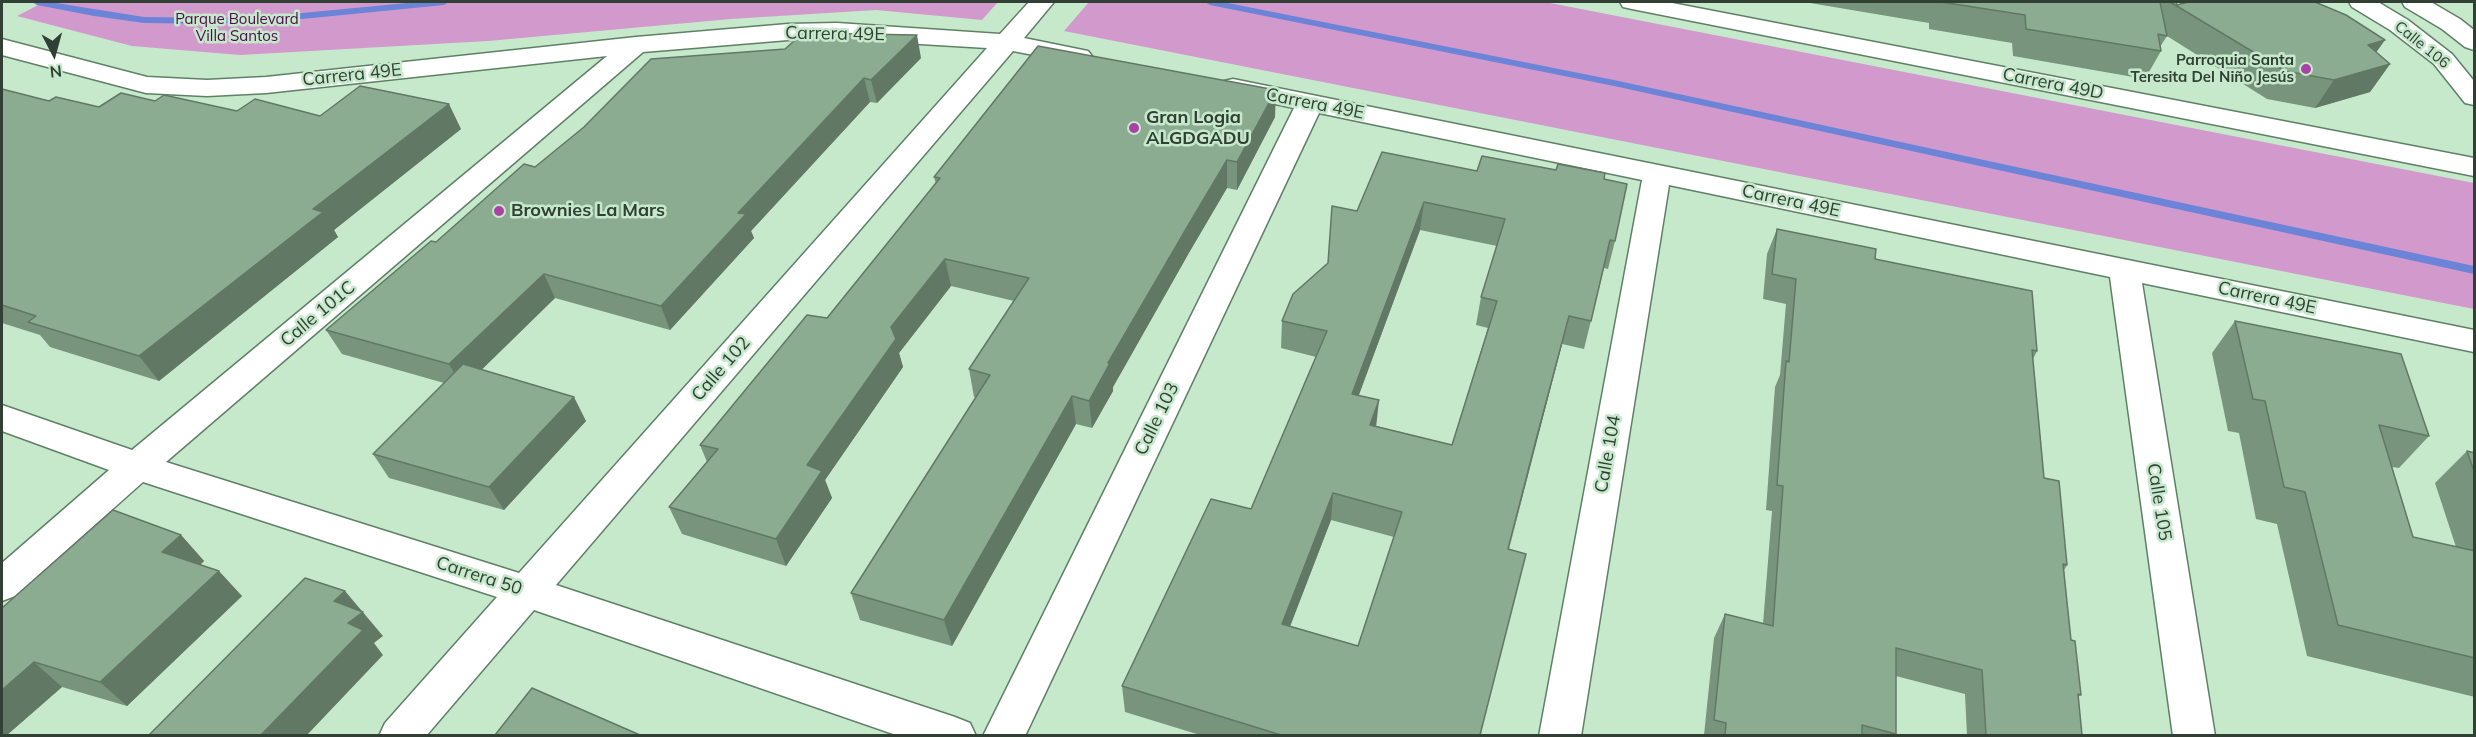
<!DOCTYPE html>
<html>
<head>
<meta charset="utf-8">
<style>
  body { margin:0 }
  #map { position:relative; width:2476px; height:737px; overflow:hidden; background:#c6e9cc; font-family:Mulish,sans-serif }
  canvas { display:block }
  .frame { position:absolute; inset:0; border:3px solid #313f34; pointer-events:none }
  .north { position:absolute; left:24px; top:24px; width:60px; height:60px; -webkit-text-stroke:4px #c6e9cc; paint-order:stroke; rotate:174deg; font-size:16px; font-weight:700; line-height:24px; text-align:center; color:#313f34 }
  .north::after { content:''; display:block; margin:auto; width:21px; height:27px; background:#313f34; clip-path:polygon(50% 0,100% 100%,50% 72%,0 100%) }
</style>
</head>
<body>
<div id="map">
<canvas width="2476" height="737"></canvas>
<div class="frame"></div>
<div class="north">N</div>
</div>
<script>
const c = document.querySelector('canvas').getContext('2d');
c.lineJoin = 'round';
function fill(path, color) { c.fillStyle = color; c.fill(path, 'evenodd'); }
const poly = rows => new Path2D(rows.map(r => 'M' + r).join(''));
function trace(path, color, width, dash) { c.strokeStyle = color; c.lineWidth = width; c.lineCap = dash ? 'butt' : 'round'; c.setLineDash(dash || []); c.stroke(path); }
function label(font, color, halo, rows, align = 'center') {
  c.font = font + ' Mulish,sans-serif'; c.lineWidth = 5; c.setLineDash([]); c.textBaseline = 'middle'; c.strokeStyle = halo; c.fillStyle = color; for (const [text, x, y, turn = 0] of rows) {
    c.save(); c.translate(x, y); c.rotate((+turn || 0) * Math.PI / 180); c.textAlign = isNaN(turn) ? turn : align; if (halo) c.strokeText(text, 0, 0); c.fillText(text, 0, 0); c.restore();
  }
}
fill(poly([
  [44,2,998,2,982,20,876,10,731,19,488,41,240,55,132,46,17,16],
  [1089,2,1545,2,2474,183,2474,309,1064,31]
]), '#d299cd');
fill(poly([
  [32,2,50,2,144,17,220,18,302,13,418,2,449,2,444,5,302,19,220,24,144,23,94,16,37,5,32,2],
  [1205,2,1223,2,1614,80,2474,266,2474,274,1614,86,1210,5,1205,2]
]), '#6b84d7');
const minor = poly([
  [1029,2,1054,2,1024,38,1088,51,1092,56,1088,61,1079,64,1013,51,556,585,955,717,970,723,976,736,899,736,534,610,426,736,379,736,385,723,497,597,143,482,15,596,2,601,2,563,109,470,2,431,2,405,132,450,607,56,266,93,207,96,146,93,2,55,2,39,147,77,207,80,266,77,636,37,788,24,837,23,1000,34,1029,2],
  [837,39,987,48,519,573,166,462,643,52,788,40,837,39],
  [1620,2,1667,2,2474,158,2474,176,1632,9,1623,7,1620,2],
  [1233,79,2474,330,2474,352,2142,283,2215,736,2173,736,2110,277,1669,185,1581,736,1539,736,1642,180,1319,113,1025,736,983,736,1294,108,1224,93,1220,87,1224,81,1233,79]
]);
const tertiary = poly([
  [2349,2,2378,2,2408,20,2452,54,2474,81,2474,105,2465,103,2434,64,2390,30,2352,7,2349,2],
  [2402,2,2431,2,2460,19,2474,30,2474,50,2465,47,2442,29,2405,7,2402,2]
]);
trace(minor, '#608066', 3);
trace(tertiary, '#608066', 3);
fill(minor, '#fff');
fill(tertiary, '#fff');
fill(poly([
  [1804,2,2176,2,2177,5,2376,52,2390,64,2370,92,2315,108,2267,99,2167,36,2160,47,2161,51,2145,79,2013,56,2012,43,1929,29,1929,23],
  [921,58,877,103,870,102,751,231,754,238,670,330,555,298,482,369,586,421,504,510,389,478,373,454,444,383,342,354,326,330,436,242,535,167],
  [2,89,49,101,99,107,155,101,237,111,320,116,461,129,334,230,338,237,159,381,50,347,40,335,2,323],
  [1275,117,1237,190,1227,188,1190,251,1113,387,1113,391,1092,428,1076,424,952,646,860,620,851,593,976,397,974,397,969,369,1014,301,951,286,899,353,903,367,825,480,832,498,786,566,682,534,669,507,707,462,700,445,827,318,936,184,934,177],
  [1477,171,1604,179,1615,241,1608,269,1604,268,1584,349,1562,344,1508,549,1481,735,1200,735,1125,712,1122,686,1251,509,1316,357,1281,348,1282,321,1328,263,1357,211],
  [1420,230,1497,246,1481,297,1476,325,1488,328,1452,445,1376,426,1359,395],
  [1331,520,1394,537,1358,646,1290,626],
  [1777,229,1875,259,2037,351,2033,359,2044,478,2067,565,2064,570,2071,640,2081,695,2078,697,2082,735,1967,735,1965,694,1896,676,1896,734,1894,735,1704,735,1714,638,1725,614,1763,624,1772,511,1766,510,1775,387,1780,375,1786,304,1763,299,1767,254],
  [2235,321,2429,436,2399,468,2392,467,2413,537,2456,547,2435,483,2467,451,2475,453,2475,697,2307,656,2277,524,2256,519,2239,433,2228,431,2212,353],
  [181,535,204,561,200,565,242,596,127,706,62,687,7,735,2,735,2,608]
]), '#78947c');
fill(poly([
  [917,35,921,58,877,103,871,80],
  [2385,40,2366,67,2368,45],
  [2390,64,2370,92,2315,108,2334,80],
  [864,78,870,102,751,231,754,238,670,330,661,306,738,213],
  [1276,90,1275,117,1237,190,1237,162],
  [449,104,461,129,334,230,338,237,159,381,139,356,313,209],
  [1227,160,1227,188,1190,251,1113,387,1113,391,1092,428,1089,401,1108,363,1189,224],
  [1424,202,1420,230,1349,421,1352,394],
  [945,259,951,286,899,353,903,367,825,480,832,498,786,566,776,539,807,465,891,327],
  [544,274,555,298,463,388,449,364],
  [1569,316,1562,344,1502,576,1537,436],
  [1072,396,1076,424,952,646,944,620],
  [574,397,586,421,504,510,489,487],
  [1379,400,1376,428,1370,425],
  [1333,493,1331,520,1281,650,1282,624],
  [181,535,204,561,186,578,162,552],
  [219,571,242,596,127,706,100,682],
  [345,591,383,636,374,643,383,655,307,735,261,735,348,623,334,601],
  [34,662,62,687,7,735,2,735,2,690]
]), '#617865');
const building = poly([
  [1941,2,2160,2,2167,36,2158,34,2161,51,2026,29,2025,15,1941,2],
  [2170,2,2176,2,2177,5,2188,2,2315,2,2346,15,2385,40,2368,45,2390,64,2334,80,2285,71,2170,2],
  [803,33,917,35,871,80,864,78,738,213,746,214,661,306,544,274,449,364,326,330,431,241,436,242,524,164,535,167,584,127,651,59,785,49,803,33],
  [1038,46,1276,90,1237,162,1227,160,1189,224,1108,363,1110,363,1089,401,1072,396,944,620,851,593,990,375,969,369,1029,278,945,259,891,327,896,339,807,465,822,471,776,539,669,507,718,449,700,445,807,315,827,318,940,178,934,177,1038,46],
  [360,86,449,104,313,209,323,212,139,356,28,322,36,316,2,305,2,89,49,101,56,97,99,107,121,93,155,101,164,95,237,111,255,99,320,116,360,86],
  [1382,152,1477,171,1482,156,1556,170,1558,164,1605,173,1604,179,1627,184,1615,241,1610,240,1591,321,1569,316,1537,436,1508,549,1526,554,1480,735,1281,735,1122,686,1211,499,1251,509,1327,331,1282,321,1293,294,1328,263,1332,206,1357,211,1382,152],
  [1424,202,1505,219,1481,297,1497,301,1452,445,1370,425,1379,400,1352,394,1424,202],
  [1333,493,1402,512,1358,646,1282,624,1333,493],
  [1777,229,1876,249,1875,259,2032,291,2037,351,2032,350,2044,478,2059,481,2067,565,2063,564,2071,640,2075,641,2081,695,2078,694,2082,735,1986,735,1982,670,1896,648,1896,734,1862,725,1862,735,1725,735,1726,723,1714,720,1725,614,1773,626,1783,486,1777,485,1786,361,1789,362,1796,279,1772,274,1777,229],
  [2235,321,2401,354,2429,436,2379,425,2413,537,2475,551,2475,658,2338,625,2305,492,2284,487,2265,401,2253,399,2235,321],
  [463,364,574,397,489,487,373,454,463,364],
  [2467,451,2475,453,2475,474,2467,451],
  [113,510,181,535,162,552,219,571,100,682,34,662,2,690,2,608,113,510],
  [305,578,345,591,334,601,363,612,348,623,363,630,261,735,149,735,305,578],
  [532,688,640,735,495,735,532,688]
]);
fill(building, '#8bac90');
trace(building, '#617865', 1.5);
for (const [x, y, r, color] of [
  [2306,69,6,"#aa42a5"],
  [1134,128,6,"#aa42a5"],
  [499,211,6,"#aa42a5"]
]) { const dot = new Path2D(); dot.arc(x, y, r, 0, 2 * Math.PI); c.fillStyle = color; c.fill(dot); trace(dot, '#c6e9cc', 2); }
label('15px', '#4e094c', '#c6e9cc', [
  ["Parque Boulevard",237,19],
  ["Villa Santos",237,36]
]);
label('15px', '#313f34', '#c6e9cc', [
  ["Calle 106",2422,45,39]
]);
label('bold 15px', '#313f34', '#c6e9cc', [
  ["Parroquia Santa",2294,60],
  ["Teresita Del Niño Jesús",2294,77]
], 'right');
label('18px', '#313f34', '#c6e9cc', [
  ["Carrera 49E",835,34,1],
  ["Carrera 49E",352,75,-6],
  ["Carrera 49D",2053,84,11],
  ["Carrera 49E",1315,104,11],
  ["Carrera 49E",1791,201,12],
  ["Carrera 49E",2267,298,12],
  ["Calle 101C",318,314,-40],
  ["Calle 102",721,369,-49],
  ["Calle 103",1157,419,-64],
  ["Calle 104",1608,454,-80],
  ["Calle 105",2159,502,81],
  ["Carrera 50",479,576,18]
]);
label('bold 18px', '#313f34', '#c6e9cc', [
  ["Gran Logia",1146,118],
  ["ALGDGADU",1146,139],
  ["Brownies La Mars",511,211]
], 'left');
</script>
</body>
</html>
